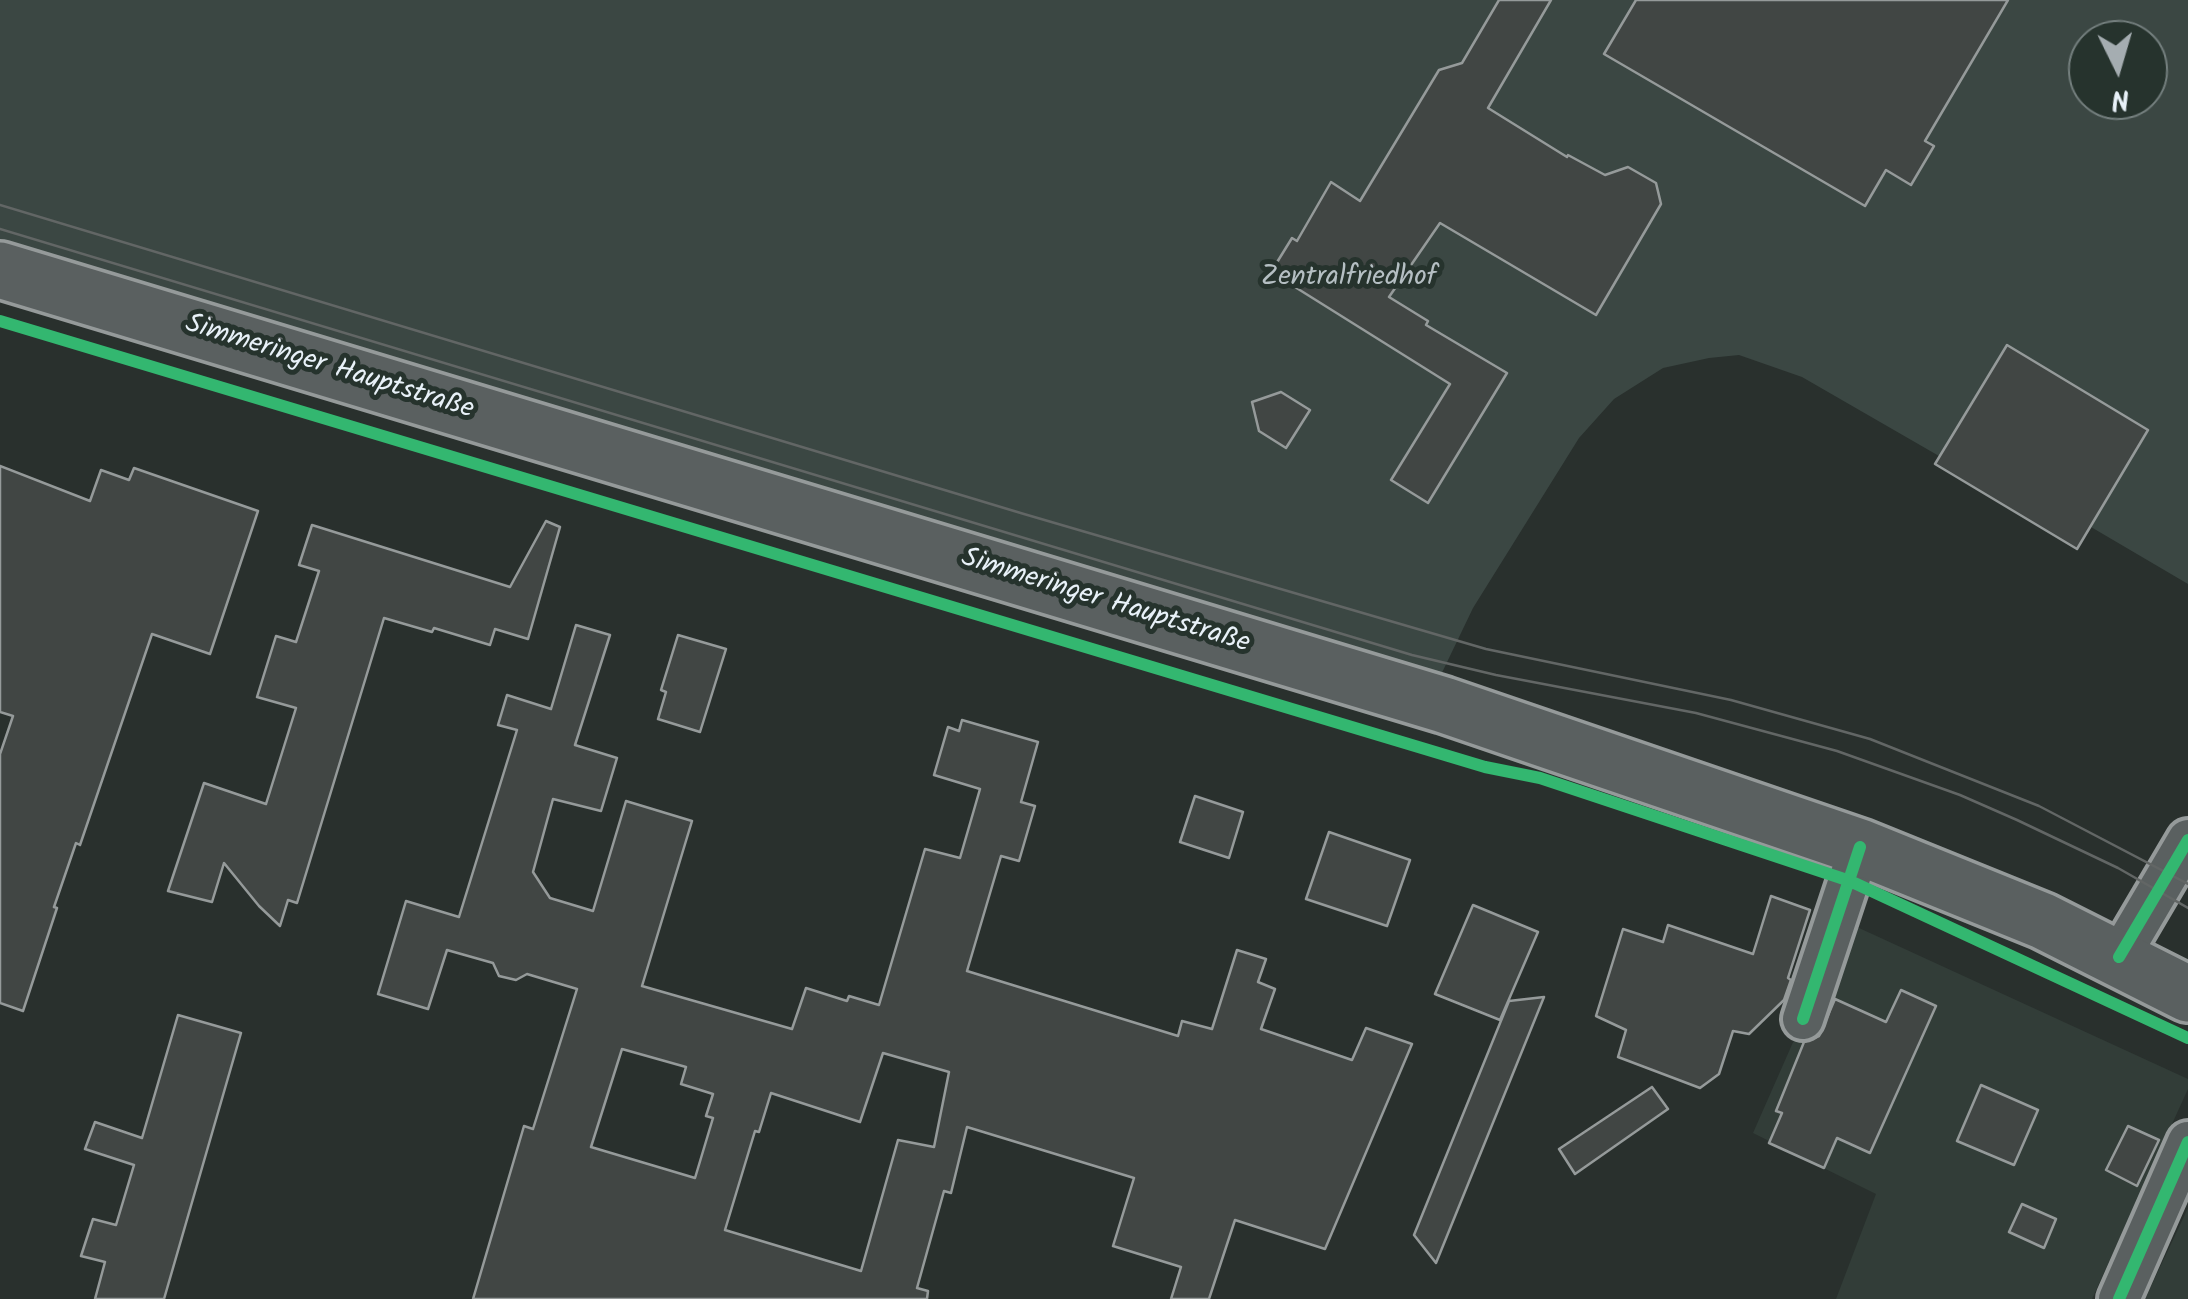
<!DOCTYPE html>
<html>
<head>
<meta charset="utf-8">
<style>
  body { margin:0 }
  #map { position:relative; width:2188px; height:1299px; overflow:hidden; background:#29302d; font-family:Kalam,sans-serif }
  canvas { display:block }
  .north { position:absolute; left:2068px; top:20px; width:100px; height:100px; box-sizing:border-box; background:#26332d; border:2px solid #747f7e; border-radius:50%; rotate:175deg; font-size:28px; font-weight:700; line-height:40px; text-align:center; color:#e8f1f8 }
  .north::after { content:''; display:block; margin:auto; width:35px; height:45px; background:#a5adb1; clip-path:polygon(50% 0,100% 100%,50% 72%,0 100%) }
</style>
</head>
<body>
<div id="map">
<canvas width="2188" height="1299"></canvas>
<div class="north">N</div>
</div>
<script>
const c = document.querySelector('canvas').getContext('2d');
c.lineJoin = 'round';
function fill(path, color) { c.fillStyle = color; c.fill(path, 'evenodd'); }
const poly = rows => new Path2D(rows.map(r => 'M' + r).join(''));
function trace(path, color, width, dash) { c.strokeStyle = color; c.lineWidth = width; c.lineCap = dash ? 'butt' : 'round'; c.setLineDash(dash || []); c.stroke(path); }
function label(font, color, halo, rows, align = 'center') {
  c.font = font + ' Kalam,sans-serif'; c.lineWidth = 10; c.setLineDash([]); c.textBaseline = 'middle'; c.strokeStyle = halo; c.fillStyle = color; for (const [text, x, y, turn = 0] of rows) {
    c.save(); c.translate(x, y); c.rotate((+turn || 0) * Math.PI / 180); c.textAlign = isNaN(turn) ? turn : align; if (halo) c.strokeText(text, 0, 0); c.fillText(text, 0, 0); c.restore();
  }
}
fill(poly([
  [1846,922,2188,1079,2188,1089,2092,1299,1836,1299,1876,1194,1753,1133],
  [2188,1208,2188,1299,2145,1299]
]), '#323d38');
fill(poly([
  [0,0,2188,0,2188,584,2091,527,2077,549,1935,464,1939,456,1802,377,1739,355,1709,358,1663,368,1614,399,1579,438,1473,608,1437,683,0,249],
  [2088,40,2148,40,2148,100,2088,100]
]), '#3b4743');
const building = poly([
  [1499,0,1551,0,1488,108,1567,157,1568,155,1605,175,1628,167,1656,183,1661,204,1596,315,1440,223,1389,297,1428,321,1426,325,1507,373,1428,503,1391,480,1450,384,1271,272,1292,238,1297,241,1331,182,1360,201,1439,70,1462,63,1499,0],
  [1636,0,2008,0,1925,141,1934,146,1911,185,1886,170,1865,206,1604,54,1636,0],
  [2007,345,2148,430,2077,549,1935,464,2007,345],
  [1281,392,1310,410,1286,448,1259,431,1252,402,1281,392],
  [0,466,90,501,101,470,129,480,134,468,258,511,210,654,152,634,80,845,76,843,54,907,57,908,23,1011,0,1003,0,754,13,716,0,712,0,466],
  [546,521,560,527,528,639,495,629,490,645,434,628,432,632,384,618,297,903,288,900,280,926,259,906,224,863,212,902,168,891,204,783,266,804,296,708,257,697,276,636,296,642,319,571,299,565,312,525,510,587,546,521],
  [576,625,610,635,575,745,617,758,601,811,553,799,533,872,550,898,593,911,626,801,692,821,642,986,792,1029,806,988,847,1001,849,996,879,1005,925,849,960,858,980,789,934,775,948,727,959,731,962,720,1038,742,1021,802,1035,806,1019,861,1001,856,967,971,1178,1036,1182,1021,1212,1029,1237,950,1266,959,1258,982,1275,989,1261,1029,1352,1060,1366,1028,1412,1044,1325,1249,1235,1220,1209,1299,1171,1299,1181,1267,1113,1246,1134,1178,967,1127,951,1193,944,1191,917,1288,928,1291,927,1299,473,1299,524,1126,533,1129,577,989,527,974,516,980,499,976,493,963,447,950,428,1009,378,994,406,901,459,917,517,730,498,725,507,695,551,709,576,625],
  [622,1049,686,1067,681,1084,713,1094,706,1116,713,1118,695,1178,591,1147,622,1049],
  [883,1053,949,1072,934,1147,898,1140,861,1271,725,1230,755,1131,759,1132,771,1093,860,1122,883,1053],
  [678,635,726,649,700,732,658,719,666,692,661,690,678,635],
  [1195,796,1243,812,1229,858,1180,842,1195,796],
  [1329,832,1410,860,1387,926,1306,899,1329,832],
  [1771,896,1810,910,1788,978,1791,980,1784,1000,1749,1034,1733,1031,1719,1074,1700,1088,1618,1057,1626,1030,1596,1016,1623,929,1663,942,1668,925,1753,954,1771,896],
  [1473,905,1538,932,1500,1020,1435,994,1473,905],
  [1901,990,1936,1006,1870,1153,1837,1138,1824,1168,1769,1143,1782,1113,1776,1111,1804,1042,1819,1036,1835,999,1886,1022,1901,990],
  [1544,997,1436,1263,1414,1235,1509,1001,1544,997],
  [178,1015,241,1033,164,1299,95,1299,105,1262,81,1256,93,1219,116,1225,134,1165,85,1149,95,1122,142,1138,178,1015],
  [1981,1085,2038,1110,2014,1165,1957,1141,1981,1085],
  [1652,1087,1668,1109,1575,1174,1559,1149,1652,1087],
  [2128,1126,2159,1140,2137,1186,2106,1170,2128,1126],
  [2022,1204,2056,1219,2044,1248,2009,1232,2022,1204]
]);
fill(building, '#414644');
trace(building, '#959a9a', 2.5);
const street = poly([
  [2119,957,2188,840],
  [1803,1019,1860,847],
  [2119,1299,2188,1142]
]);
const primary = poly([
  [0,270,1444,705,1860,847,2043,921,2188,994]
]);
trace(street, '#959a9a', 48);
trace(primary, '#959a9a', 62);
trace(street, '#5a6060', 40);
trace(primary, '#5a6060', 55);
trace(poly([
  [0,205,1024,514,1486,649,1731,700,1870,739,2039,806,2188,884],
  [0,229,1412,655,1496,675,1696,713,1837,751,1960,795,2017,820,2118,868,2188,908]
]), '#626665', 2.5);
trace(poly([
  [0,321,1485,767,1540,778,1850,881,2188,1038],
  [2119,957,2188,840],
  [1803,1019,1860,847],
  [2119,1299,2188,1142]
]), '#33b770', 12);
label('28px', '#b5bfc3', '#26332d', [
  ["Zentralfriedhof",1349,279]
]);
label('28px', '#e8f1f8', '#26332d', [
  ["Simmeringer Hauptstraße",329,369,17],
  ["Simmeringer Hauptstraße",1105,603,17]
]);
</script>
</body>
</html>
